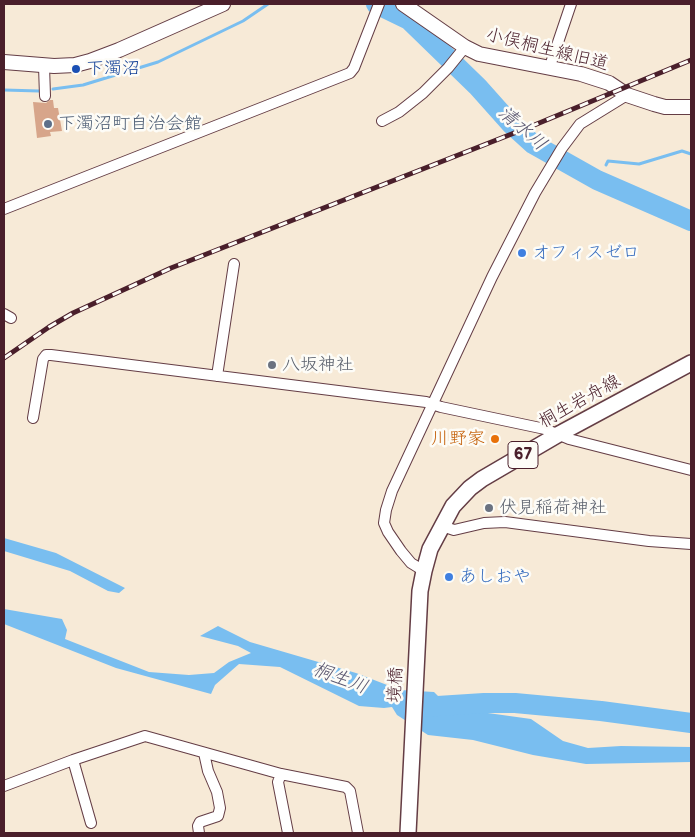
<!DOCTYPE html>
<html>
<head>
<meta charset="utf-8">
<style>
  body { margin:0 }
  #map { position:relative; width:695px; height:837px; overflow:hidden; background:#f7ead7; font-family:"Balsamiq Sans",sans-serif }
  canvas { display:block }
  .frame { position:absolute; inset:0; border:5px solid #4a1f2b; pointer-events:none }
</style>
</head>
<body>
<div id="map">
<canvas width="695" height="837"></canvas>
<div class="frame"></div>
</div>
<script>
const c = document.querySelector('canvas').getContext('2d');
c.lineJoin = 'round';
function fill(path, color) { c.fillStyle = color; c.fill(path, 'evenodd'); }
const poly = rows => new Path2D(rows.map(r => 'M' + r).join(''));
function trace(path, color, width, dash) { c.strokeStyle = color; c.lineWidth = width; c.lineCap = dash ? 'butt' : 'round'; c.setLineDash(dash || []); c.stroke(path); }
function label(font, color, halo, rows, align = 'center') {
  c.font = font + ' "Balsamiq Sans","Klee One",sans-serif'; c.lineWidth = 5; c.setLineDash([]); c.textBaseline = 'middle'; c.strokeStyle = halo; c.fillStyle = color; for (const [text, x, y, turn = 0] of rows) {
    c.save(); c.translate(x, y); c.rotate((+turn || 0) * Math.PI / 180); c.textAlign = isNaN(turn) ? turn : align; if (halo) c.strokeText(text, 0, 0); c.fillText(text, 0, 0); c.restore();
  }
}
fill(poly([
  [4,538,56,553,125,588,119,593,108,591,70,571,4,551],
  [4,609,62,619,67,630,65,639,149,672,189,675,214,673,229,662,251,653,238,646,200,636,218,626,250,642,356,673,400,690,434,692,438,696,439,704,459,709,531,719,563,741,588,748,621,746,691,747,691,762,586,764,533,755,473,740,428,735,397,715,392,707,384,708,359,706,280,667,239,664,215,685,211,694,116,668,4,624]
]), '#79bef0');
trace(poly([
  [53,89,83,85,158,62,243,21,268,4],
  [4,90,39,91],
  [606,165,608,161,639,164,682,151,691,154]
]), '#79bef0', 3);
trace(poly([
  [376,4,409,20,478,87,511,124,533,144,597,180,691,221],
  [422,707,484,703,515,703,601,711,691,723]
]), '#79bef0', 20);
fill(poly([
  [50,100,53,100,54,108,58,108,62,131,50,132,51,136,37,138,33,102,46,103]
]), '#d7a58a');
const street = poly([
  [44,66,45,96],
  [550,66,571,4],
  [382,121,399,112,423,93,448,68,465,47],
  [4,209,350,73,354,68,379,4],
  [4,314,11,318],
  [217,376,234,264],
  [33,418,43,359,46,355,51,355,426,402,441,407,545,429,569,439,691,470],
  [442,526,454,530,484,523,505,522,649,541,691,544],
  [424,571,411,563,401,551,388,532,384,523,386,510,392,491,492,277,535,193,562,148,580,124,627,95],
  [73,760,91,823],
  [281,774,278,782,288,833],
  [4,786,73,760,145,736,281,774,346,787,350,791,358,833],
  [199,833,198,826,200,822,218,816,220,808,217,792,208,771,204,753]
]);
const secondary = poly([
  [403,4,465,47,479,54,581,74,609,83,627,95,654,104,665,107,691,107],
  [4,62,54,66,75,65,90,61,119,50,223,4]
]);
const primary = poly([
  [408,833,420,591,424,571,430,549,453,506,470,488,482,479,559,434,691,363]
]);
trace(street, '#643d45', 12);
trace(secondary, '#643d45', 16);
trace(primary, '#643d45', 18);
trace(street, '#fff', 10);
trace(secondary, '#fff', 14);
trace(primary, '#fff', 15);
const rail = poly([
  [4,358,49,327,73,313,171,268,532,126,691,60]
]);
trace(rail, '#4a1f2b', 5);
trace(rail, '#fdfcf7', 3, [9]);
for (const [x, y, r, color] of [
  [76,69,5,"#1a4fb4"],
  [48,124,5,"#5c6f8a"],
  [522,253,5,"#3f7fe0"],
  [272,365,5,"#6b7280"],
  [495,439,5,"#e8710a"],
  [489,508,5,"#6b7280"],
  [449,577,5,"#3f7fe0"]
]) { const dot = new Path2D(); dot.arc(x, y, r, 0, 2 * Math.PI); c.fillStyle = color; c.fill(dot); trace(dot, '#fdfcf7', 2); }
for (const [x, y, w] of [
  [523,455,30]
]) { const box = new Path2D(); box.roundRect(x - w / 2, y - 13.5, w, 27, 4); c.fillStyle = '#fdfcf7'; c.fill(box); trace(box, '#4a1f2b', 1); }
label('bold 16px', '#4a1f2b', null, [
  ["67",523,455]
]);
label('18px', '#4a1f2b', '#fdfcf7', [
  ["小俣桐生線旧道",547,50,14],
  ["桐生岩舟線",580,402,-29],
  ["境橋",396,685,-87]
]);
label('18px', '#164399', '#fdfcf7', [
  ["下濁沼",86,69]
], 'left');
label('18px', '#4e5e75', '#fdfcf7', [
  ["下濁沼町自治会館",58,124]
], 'left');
label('18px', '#366cbe', '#fdfcf7', [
  ["オフィスゼロ",532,253],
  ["あしおや",459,577]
], 'left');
label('18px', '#5b616d', '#fdfcf7', [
  ["八坂神社",282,365],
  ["伏見稲荷神社",499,508]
], 'left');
label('18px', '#c56008', '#fdfcf7', [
  ["川野家",485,439]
], 'right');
label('italic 19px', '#5a5770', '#fdfcf7', [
  ["清水川",522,129,41],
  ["桐生川",340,679,21]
]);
</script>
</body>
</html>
